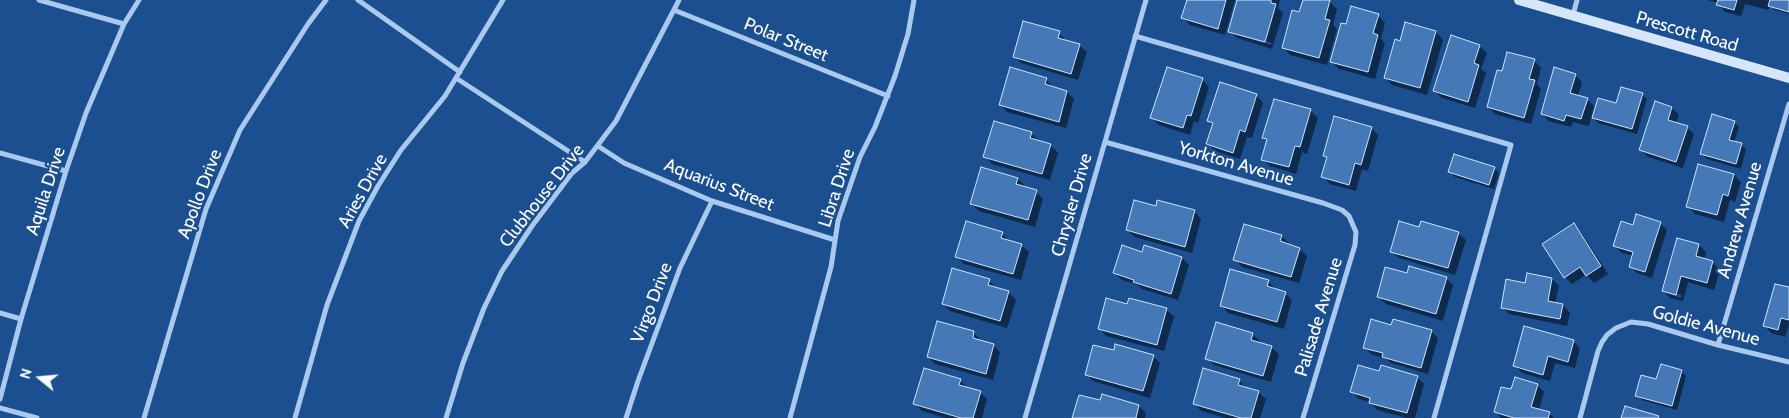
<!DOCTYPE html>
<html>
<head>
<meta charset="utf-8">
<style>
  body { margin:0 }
  #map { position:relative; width:1789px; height:418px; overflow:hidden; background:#1b4f8f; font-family:Cabin,sans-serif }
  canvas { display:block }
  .north { position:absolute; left:15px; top:353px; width:50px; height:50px; -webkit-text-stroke:4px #1b4f8f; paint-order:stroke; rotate:287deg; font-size:14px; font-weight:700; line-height:20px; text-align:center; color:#fff }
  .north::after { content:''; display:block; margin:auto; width:18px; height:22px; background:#fff; clip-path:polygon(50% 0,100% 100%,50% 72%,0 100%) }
</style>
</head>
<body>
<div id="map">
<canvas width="1789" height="418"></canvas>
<div class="north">N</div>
</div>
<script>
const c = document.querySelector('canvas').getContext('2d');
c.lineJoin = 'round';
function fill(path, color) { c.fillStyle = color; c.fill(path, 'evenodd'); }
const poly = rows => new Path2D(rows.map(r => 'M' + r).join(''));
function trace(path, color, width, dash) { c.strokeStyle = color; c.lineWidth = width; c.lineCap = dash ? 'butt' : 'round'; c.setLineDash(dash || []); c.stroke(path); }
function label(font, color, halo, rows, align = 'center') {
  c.font = font + ' Cabin,sans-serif'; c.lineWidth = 4.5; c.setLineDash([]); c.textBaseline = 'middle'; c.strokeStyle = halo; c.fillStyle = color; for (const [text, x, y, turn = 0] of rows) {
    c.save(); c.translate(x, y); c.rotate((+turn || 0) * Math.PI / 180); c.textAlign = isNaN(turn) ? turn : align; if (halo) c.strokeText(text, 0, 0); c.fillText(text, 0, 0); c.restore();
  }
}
fill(poly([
  [1188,0,1235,0,1225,35,1190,25,1183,18],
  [1239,0,1280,0,1278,8,1283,13,1272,49,1237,38,1230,31],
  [1237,33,1272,43,1271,45,1237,35],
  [1304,0,1324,0,1330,2,1337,9,1333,25,1337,29,1327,65,1290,55,1283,47,1300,14],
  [1708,0,1789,0,1789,14,1775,10,1770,5,1768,10,1745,4,1741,16,1725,12,1718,4,1718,3],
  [1378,15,1385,23,1381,39,1385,43,1375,79,1339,69,1331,61,1347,26],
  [1406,24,1436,32,1443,40,1427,95,1392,85,1385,77,1401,42],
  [1059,33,1066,41,1079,45,1087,52,1078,80,1021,63,1014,56],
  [1479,46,1487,53,1481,69,1486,73,1475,108,1442,98,1434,91],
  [1534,60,1541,68,1537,84,1541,89,1531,124,1495,114,1488,107,1503,73],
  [1575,75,1582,82,1578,96,1587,99,1594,106,1589,126,1573,122,1571,127,1549,121,1542,114],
  [1046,79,1053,86,1053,88,1067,92,1074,99,1066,128,1007,112,1000,104],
  [1202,79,1209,87,1198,123,1194,121,1190,135,1159,125,1152,118],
  [1642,94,1647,99,1637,134,1598,123,1593,118,1617,105],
  [1256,95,1263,103,1252,138,1247,137,1240,159,1215,151,1208,144,1213,126,1209,121],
  [1672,108,1679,115,1676,123,1687,127,1694,134,1683,168,1648,157,1641,150],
  [1310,110,1318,118,1307,154,1302,152,1296,174,1270,166,1263,159,1268,142,1264,138],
  [1734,122,1739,127,1734,143,1741,145,1746,149,1741,169,1707,159,1702,154],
  [1371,128,1378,135,1368,171,1362,169,1356,191,1330,184,1323,176,1328,159,1324,155],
  [1031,133,1038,140,1038,142,1050,145,1058,153,1050,180,992,164,985,156],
  [1494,168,1499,173,1494,189,1455,177,1450,172],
  [1734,175,1741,182,1735,202,1730,200,1724,222,1695,214,1688,206],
  [1018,179,1025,186,1024,188,1036,192,1043,199,1035,227,979,211,971,204],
  [1156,208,1194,211,1201,219,1192,253,1135,237,1127,230],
  [1660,223,1667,230,1652,278,1637,273,1630,266,1633,256,1622,253,1615,246,1633,226],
  [1574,225,1581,232,1608,274,1594,283,1586,275,1572,284,1565,277],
  [1420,229,1458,233,1466,240,1455,275,1399,258,1391,251],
  [1002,233,1009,241,1021,245,1029,252,1021,280,964,264,957,257],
  [1281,236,1289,243,1288,245,1299,249,1307,256,1299,283,1242,267,1235,259],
  [1699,245,1706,252,1704,260,1712,262,1720,270,1714,290,1688,282,1683,301,1670,298,1663,290],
  [1670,292,1682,295,1681,298,1670,294],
  [1145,247,1182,258,1189,265,1178,300,1142,289,1138,285,1122,280,1115,273,1143,253],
  [1408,275,1446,278,1453,285,1443,321,1386,304,1378,297],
  [1552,279,1559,286,1555,304,1563,305,1570,313,1567,326,1509,314,1502,307,1526,285],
  [989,280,996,289,1008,292,1016,300,1007,328,950,311,943,304],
  [1268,281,1275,288,1275,290,1285,293,1292,300,1284,329,1228,313,1221,305],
  [1789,289,1789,325,1785,337,1771,333,1764,325],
  [1128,306,1166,309,1174,317,1164,351,1106,336,1099,328],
  [1392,327,1431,331,1438,338,1428,374,1391,363,1386,359,1371,354,1364,347],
  [974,333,981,340,980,342,993,345,1000,352,993,380,935,364,928,357],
  [1252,334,1260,341,1259,343,1271,347,1279,354,1271,382,1214,365,1207,358],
  [1573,341,1580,348,1575,368,1555,363,1550,381,1522,373,1515,366],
  [1115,352,1153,356,1160,363,1150,398,1093,381,1086,374],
  [1681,371,1686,376,1677,410,1642,400,1637,395,1657,381],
  [1417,377,1424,384,1415,418,1407,418,1377,410,1370,402,1359,399,1352,392],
  [960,380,967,388,980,392,987,399,982,418,946,418,922,411,915,404],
  [1239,380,1246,389,1258,392,1266,399,1260,418,1226,418,1201,411,1194,403],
  [1537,385,1544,392,1539,410,1549,413,1554,418,1501,418,1496,412,1512,391],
  [1102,396,1139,406,1146,413,1145,418,1074,418,1101,402]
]), '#0007');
const building = poly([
  [1187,0,1226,0,1218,29,1181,18,1187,0],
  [1237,0,1271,0,1271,3,1276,4,1265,42,1228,32,1237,0],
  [1303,0,1330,0,1325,19,1330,20,1319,58,1282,48,1292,10,1299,12,1303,0],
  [1718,0,1737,0,1734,10,1716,5,1718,0],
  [1770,0,1789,0,1789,12,1768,6,1770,0],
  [1351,6,1379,14,1373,33,1378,35,1368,72,1330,62,1341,23,1346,24,1351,6],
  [1023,21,1060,31,1058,38,1080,44,1071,74,1013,57,1023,21],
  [1405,22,1436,31,1420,88,1384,78,1395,39,1400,41,1405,22],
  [1451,35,1480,45,1474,63,1479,65,1468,102,1433,91,1451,35],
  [1507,52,1535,59,1529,79,1535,80,1524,118,1487,107,1497,70,1502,71,1507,52],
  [1010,67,1047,78,1045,84,1067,91,1059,122,999,105,1010,67],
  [1167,67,1203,78,1191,116,1187,115,1183,128,1150,118,1167,67],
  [1554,67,1576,74,1570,93,1588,98,1581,119,1566,115,1564,121,1541,114,1554,67],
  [1220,82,1257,94,1245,132,1240,130,1233,153,1206,144,1213,123,1207,121,1220,82],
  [1621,87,1643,93,1632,129,1592,118,1598,98,1616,103,1621,87],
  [1274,99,1311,109,1300,147,1295,146,1289,167,1261,160,1267,139,1262,138,1274,99],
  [1655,101,1672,107,1668,120,1688,126,1676,162,1639,150,1655,101],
  [1712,114,1735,121,1729,140,1742,143,1736,164,1700,154,1712,114],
  [1334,116,1372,127,1361,165,1355,163,1349,185,1321,177,1327,157,1323,156,1334,116],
  [994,121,1032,132,1030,138,1051,144,1042,174,983,157,994,121],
  [1454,154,1495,167,1489,185,1448,172,1454,154],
  [1698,164,1734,174,1728,196,1723,194,1717,215,1686,207,1698,164],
  [981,167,1018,178,1016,184,1037,190,1028,220,970,204,981,167],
  [1134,200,1156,206,1157,200,1195,210,1185,247,1126,230,1134,200],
  [1636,214,1661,222,1645,272,1629,267,1633,252,1613,246,1621,221,1633,225,1636,214],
  [966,221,1003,232,1001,238,1022,244,1013,274,955,257,966,221],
  [1399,221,1419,227,1421,221,1459,232,1448,268,1390,252,1399,221],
  [1574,223,1601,266,1586,276,1580,267,1564,278,1542,244,1574,223],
  [1244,224,1282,235,1280,241,1300,248,1291,277,1233,260,1244,224],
  [1677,238,1699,244,1696,256,1713,261,1707,283,1681,276,1676,295,1662,291,1677,238],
  [1122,245,1142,252,1144,245,1182,257,1171,294,1133,282,1134,280,1113,273,1122,245],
  [1409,266,1447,277,1436,314,1377,297,1385,267,1407,273,1409,266],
  [952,268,990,279,988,285,1009,291,1000,321,942,304,952,268],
  [1230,269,1269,280,1267,286,1286,292,1277,322,1220,306,1230,269],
  [1527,273,1552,278,1548,301,1563,304,1560,319,1501,308,1506,279,1525,283,1527,273],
  [1775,284,1789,287,1789,320,1781,318,1778,330,1763,326,1775,284],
  [1106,298,1127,304,1129,298,1167,308,1157,345,1098,329,1106,298],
  [1371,319,1391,325,1393,319,1432,330,1421,368,1382,357,1383,353,1363,348,1371,319],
  [937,321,974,331,973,338,994,344,986,374,927,357,937,321],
  [1216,322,1253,333,1251,340,1272,346,1263,376,1205,359,1216,322],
  [1524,326,1574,340,1568,362,1548,356,1543,375,1513,366,1524,326],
  [1115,344,1154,355,1143,391,1085,375,1093,345,1114,350,1115,344],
  [1661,364,1682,370,1672,406,1635,396,1641,375,1656,379,1661,364],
  [1358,365,1379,371,1381,365,1418,376,1407,413,1369,403,1370,398,1350,392,1358,365],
  [924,368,961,379,959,385,981,391,973,418,961,418,913,404,924,368],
  [1203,368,1240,379,1238,385,1259,391,1251,418,1241,418,1193,404,1203,368],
  [1515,377,1538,384,1531,407,1550,412,1548,418,1514,418,1494,412,1501,387,1511,389,1515,377],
  [1102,394,1139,405,1136,418,1072,418,1079,395,1100,400,1102,394],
  [1625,406,1659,416,1658,418,1621,418,1625,406]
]);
fill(building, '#4478b7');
trace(building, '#cfe3fa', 1);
trace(poly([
  [39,0,124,24],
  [358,0,460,72],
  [674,10,888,96],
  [1573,15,1577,0],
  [1135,36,1511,145,1434,418],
  [456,78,585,162],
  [1105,142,1323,203,1342,210,1349,216,1356,232,1355,245,1303,418],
  [598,146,624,163,712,201,835,240],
  [0,153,66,171],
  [0,313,21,319],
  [1718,345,1789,104],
  [0,399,21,319,66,171,86,113,124,24,139,0],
  [0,408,37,418],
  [144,418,206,209,240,130,308,24,326,0],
  [295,418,327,305,359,221,378,186,401,150,445,96,503,0],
  [446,418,463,363,484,308,502,271,532,226,572,173,585,162,616,121,679,0],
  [626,418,638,381,680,268,712,201],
  [790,418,831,267,838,221,860,157,875,127,895,76,908,34,914,0],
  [1025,418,1146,0],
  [1580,418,1598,351,1602,342,1607,335,1616,328,1631,322,1648,324,1718,345,1789,362]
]), '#a9c9ee', 5);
trace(poly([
  [1519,0,1789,78]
]), '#d6e6fa', 10);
label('18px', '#fff', '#1b4f8f', [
  ["Prescott Road",1687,32,16],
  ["Polar Street",786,40,22],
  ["Yorkton Avenue",1236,164,16],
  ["Aquarius Street",719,185,21],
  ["Libra Drive",837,188,-72],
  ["Aquila Drive",46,191,-72],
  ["Aries Drive",363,191,-61],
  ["Apollo Drive",200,194,-69],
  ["Clubhouse Drive",542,196,-52],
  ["Chrysler Drive",1072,205,-74],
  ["Andrew Avenue",1740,220,-74],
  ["Virgo Drive",652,303,-69],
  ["Palisade Avenue",1319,317,-73],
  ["Goldie Avenue",1706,326,15]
]);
</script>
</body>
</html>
